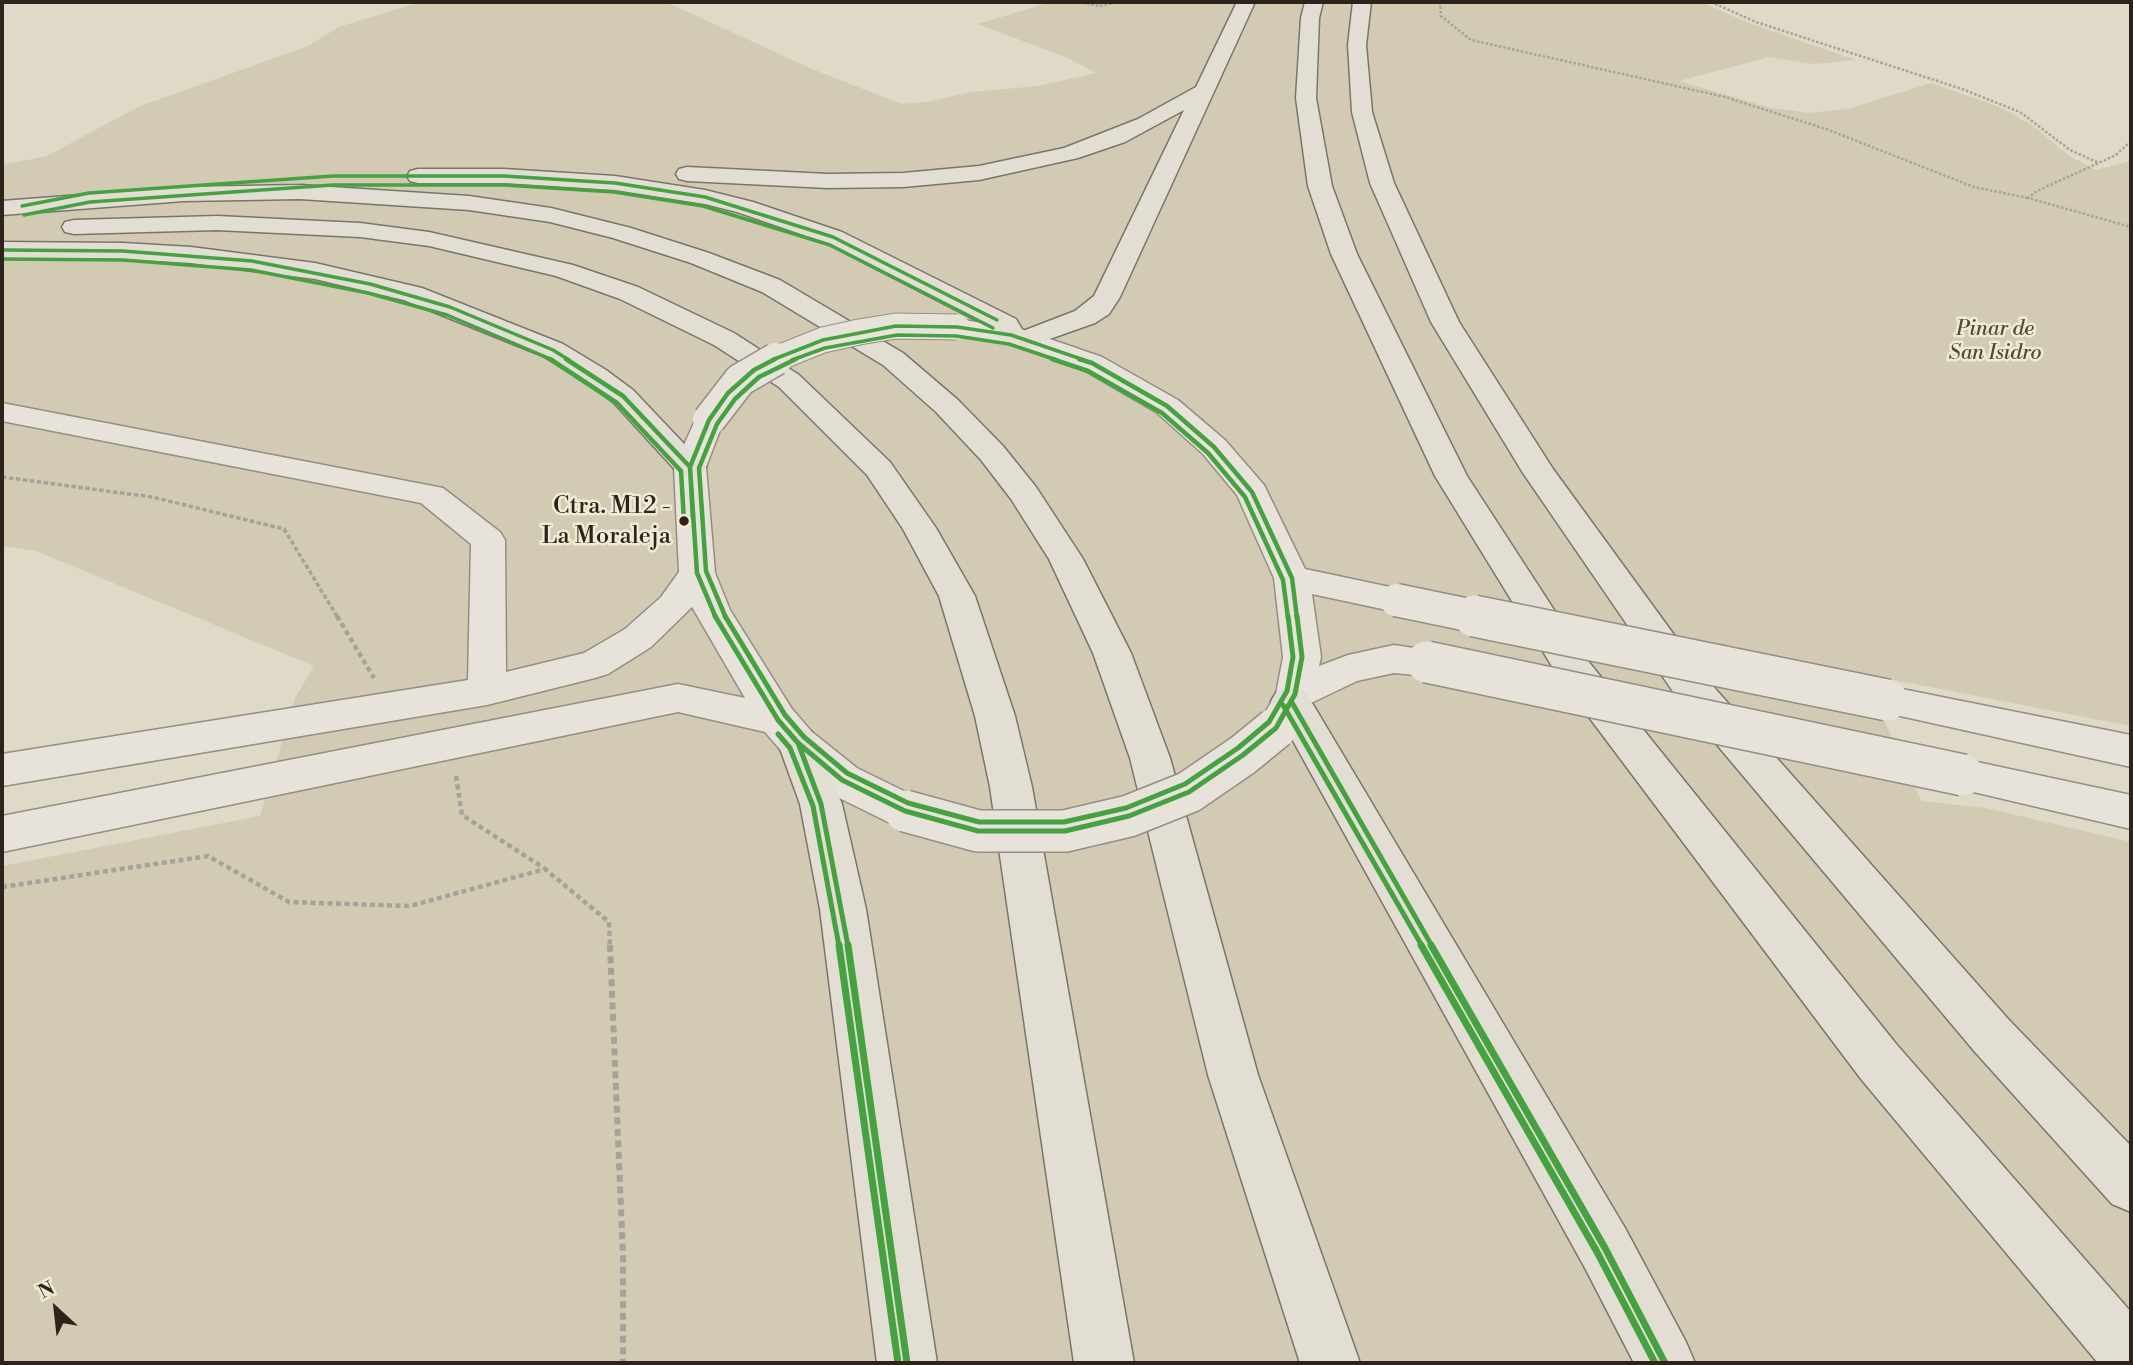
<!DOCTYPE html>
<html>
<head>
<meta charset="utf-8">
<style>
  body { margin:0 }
  #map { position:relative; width:2133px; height:1365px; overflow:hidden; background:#dfd9c7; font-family:"Libre Bodoni",serif }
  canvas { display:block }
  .frame { position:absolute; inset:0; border:4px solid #2d221c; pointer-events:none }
  .north { position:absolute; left:21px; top:1274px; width:70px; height:70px; -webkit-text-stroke:5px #f1ead4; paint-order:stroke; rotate:333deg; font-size:19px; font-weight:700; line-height:28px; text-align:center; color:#2d221c }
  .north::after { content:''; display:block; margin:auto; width:24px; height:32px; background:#2d221c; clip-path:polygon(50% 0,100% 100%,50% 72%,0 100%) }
</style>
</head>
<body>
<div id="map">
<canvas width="2133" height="1365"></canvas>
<div class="frame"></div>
<div class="north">N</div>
</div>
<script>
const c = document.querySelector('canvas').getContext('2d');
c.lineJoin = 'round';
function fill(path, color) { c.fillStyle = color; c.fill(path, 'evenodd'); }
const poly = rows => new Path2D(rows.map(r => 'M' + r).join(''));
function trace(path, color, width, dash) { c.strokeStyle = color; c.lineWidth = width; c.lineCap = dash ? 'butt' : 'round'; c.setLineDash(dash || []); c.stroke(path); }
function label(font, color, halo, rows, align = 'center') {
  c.font = font + ' "Libre Bodoni",serif'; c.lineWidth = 5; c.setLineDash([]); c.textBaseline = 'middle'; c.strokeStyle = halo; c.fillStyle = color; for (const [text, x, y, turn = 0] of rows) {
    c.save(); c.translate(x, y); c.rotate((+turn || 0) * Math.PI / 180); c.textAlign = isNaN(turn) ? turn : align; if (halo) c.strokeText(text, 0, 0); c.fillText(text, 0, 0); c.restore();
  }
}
fill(poly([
  [420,2,666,2,812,69,901,104,927,102,972,92,1038,86,1096,73,1070,59,978,24,1051,2,1701,2,1746,22,1856,60,1814,64,1769,57,1679,81,1767,107,1808,113,1848,109,1931,83,2002,108,2033,126,2068,155,2096,170,2131,161,2131,726,1863,674,1921,801,1986,808,2131,842,2131,1363,2,1363,2,866,260,816,295,698,314,666,36,551,2,546,2,165,47,156,138,107,308,46,339,27]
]), '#d3cab3');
const minor = poly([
  [957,319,1021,329,1102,357,1178,400,1225,440,1264,485,1305,569,1409,591,1414,600,1409,609,1396,612,1312,594,1321,657,1319,666,1348,655,1394,645,1440,652,1446,662,1440,672,1427,676,1394,673,1357,681,1309,704,1290,739,1276,743,1262,739,1256,728,1276,694,1283,657,1274,578,1237,495,1203,454,1156,412,1082,369,1006,343,947,333,943,327,947,321,957,319],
  [2,403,443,488,500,532,505,540,506,672,584,653,625,629,661,597,679,572,674,467,698,414,709,411,720,414,724,420,706,467,715,573,730,610,792,709,812,732,857,768,920,799,926,811,920,823,905,828,890,823,827,792,784,754,765,732,678,712,2,852,2,816,678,684,745,698,692,607,651,647,608,674,595,678,487,705,2,786,2,754,468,680,471,544,421,503,2,421,2,403],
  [1887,686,2131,735,2131,767,1873,710,1867,700,1873,690,1887,686],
  [1963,759,2131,795,2131,829,1948,786,1942,775,1948,764,1963,759]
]);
const highway = poly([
  [1237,2,1255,2,1120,297,1109,314,1095,323,1027,347,1015,342,1001,341,995,330,824,242,737,212,705,204,615,190,504,183,418,183,410,181,407,176,410,171,418,169,504,169,615,176,705,190,753,202,842,232,1016,319,1023,331,1075,311,1094,296,1184,110,1125,142,1078,158,979,180,903,187,828,188,687,181,679,179,676,174,679,169,687,167,828,174,903,173,979,166,1064,148,1138,119,1196,87,1237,2],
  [1305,2,1323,2,1319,18,1316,98,1332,186,1357,254,1467,476,1584,656,1897,1045,2131,1312,2131,1363,2098,1363,1861,1079,1558,676,1435,476,1331,254,1308,186,1296,98,1301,18,1305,2],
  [1353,2,1371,2,1366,45,1372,112,1394,183,1459,322,1553,469,1704,676,2009,1020,2131,1146,2131,1212,2112,1204,1975,1052,1676,696,1523,473,1431,322,1370,183,1352,112,1348,45,1353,2],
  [300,185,469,196,551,208,631,228,709,253,780,280,903,353,958,400,1003,446,1036,487,1083,559,1131,653,1170,758,1258,1075,1360,1363,1300,1363,1208,1075,1130,758,1093,653,1049,559,1011,499,981,460,936,412,883,365,762,292,691,263,613,238,550,222,469,210,300,199,184,201,2,215,2,201,184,187,300,185],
  [217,216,360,223,429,232,573,265,638,287,734,333,799,375,890,462,936,528,975,596,1015,716,1032,787,1134,1363,1074,1363,990,787,975,716,939,596,903,529,867,475,779,387,714,345,620,299,556,276,429,246,360,237,217,230,74,234,65,232,62,227,65,222,74,220,217,216],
  [2,242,123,243,191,247,315,263,422,288,563,344,606,370,633,390,706,467,701,474,690,477,679,474,613,402,586,382,543,356,404,300,315,279,191,263,123,259,2,258,2,242],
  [1291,687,1305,691,1625,1228,1686,1342,1695,1363,1634,1363,1585,1268,1271,701,1277,691,1291,687],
  [798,728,812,732,842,804,866,909,937,1363,877,1363,820,909,800,804,778,743,784,732,798,728]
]);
trace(minor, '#938e83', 3);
trace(highway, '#7a756c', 3);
trace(poly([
  [1078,2,1100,6,1119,2],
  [1440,2,1441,16,1471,40,1725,97,1826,129,1974,187,2028,198],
  [1711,2,1756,22,1962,89,2020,112,2070,150,2099,163],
  [2131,141,2116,155,2037,191,2028,198,2131,227]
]), '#a5a29a', 2.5, [2.5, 2]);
trace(poly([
  [2,477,152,497,284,529,338,618]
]), '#a5a29a', 3.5, [4.5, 2.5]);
trace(poly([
  [337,616,374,678],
  [456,776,462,815,544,868],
  [2,887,208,856,289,902,410,906,545,869,609,922,610,946]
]), '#a5a29a', 4.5, [5, 3.5]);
trace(poly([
  [610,945,623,1256,623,1363]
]), '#a5a29a', 6, [7, 4.5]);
fill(minor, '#e7e3da');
fill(highway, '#e2ded4');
const minorBridgeFar2 = poly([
  [773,360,823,340,859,332,896,326,957,327]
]);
const minorBridgeFar1 = poly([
  [709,420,740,380,776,359],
  [1396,600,1483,618]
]);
const minorBridge = poly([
  [1474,616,1887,700],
  [1427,662,1963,775],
  [905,811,978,831,1065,831,1129,816,1189,792,1243,755,1276,728]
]);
trace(minorBridgeFar2, '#938e83', 27, []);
trace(minorBridgeFar1, '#938e83', 35, []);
trace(minorBridge, '#938e83', 44, []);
trace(minorBridgeFar2, '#e7e3da', 25);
trace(minorBridgeFar1, '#e7e3da', 32);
trace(minorBridge, '#e7e3da', 41);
trace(poly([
  [22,206,89,193,333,176,504,176,615,183,705,197,833,237,997,320],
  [2,250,123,251,252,261,370,284,450,307,553,350,569,360],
  [772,360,823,340,896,326,957,327,1011,335,1084,360]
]), '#46a141', 3.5);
trace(poly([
  [566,359,623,396,690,467,693,521],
  [1079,359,1092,363,1167,406,1214,447,1252,492,1292,578,1297,618],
  [716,618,697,573,690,467,709,420,728,393,754,370,775,359]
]), '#46a141', 4.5);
trace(poly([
  [715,616,778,720,798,743,842,780,905,811,978,831,1065,831,1129,816,1189,792,1243,755,1276,728,1295,694,1302,657,1297,616],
  [1291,701,1432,946],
  [785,728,798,743,821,804,848,946]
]), '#46a141', 5);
trace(poly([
  [848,945,907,1363],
  [1431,945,1605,1248,1665,1363]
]), '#46a141', 7);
trace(poly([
  [24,215,90,202,333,185,504,185,614,192,703,206,830,245,993,328],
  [2,259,123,260,251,270,368,293,447,315,553,360],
  [792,360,825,348,897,335,956,336,1009,344,1057,360]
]), '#46a141', 3.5);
trace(poly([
  [550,359,617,403,681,471,684,521],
  [1052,359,1088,371,1162,413,1208,453,1245,497,1283,580,1288,618],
  [726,618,706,571,699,468,717,424,735,399,759,377,796,359]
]), '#46a141', 4.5);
trace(poly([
  [725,616,785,715,804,737,847,773,908,803,979,822,1064,822,1126,808,1185,784,1238,748,1269,722,1287,691,1293,657,1288,616],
  [1283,705,1422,946],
  [778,734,790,748,813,806,839,946]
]), '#46a141', 5);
trace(poly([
  [839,945,898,1363],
  [1421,945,1597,1252,1655,1363]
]), '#46a141', 7);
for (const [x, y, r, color] of [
  [684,521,6,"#2d221c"]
]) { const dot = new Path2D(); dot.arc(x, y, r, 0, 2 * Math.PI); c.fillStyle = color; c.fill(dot); trace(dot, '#f1ead4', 2.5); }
label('italic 21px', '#54493e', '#f1ead4', [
  ["Pinar de",1995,330],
  ["San Isidro",1995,354]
]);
label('24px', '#2d221c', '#f1ead4', [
  ["Ctra. M12 -",671,507],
  ["La Moraleja",671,537]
], 'right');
</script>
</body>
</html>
